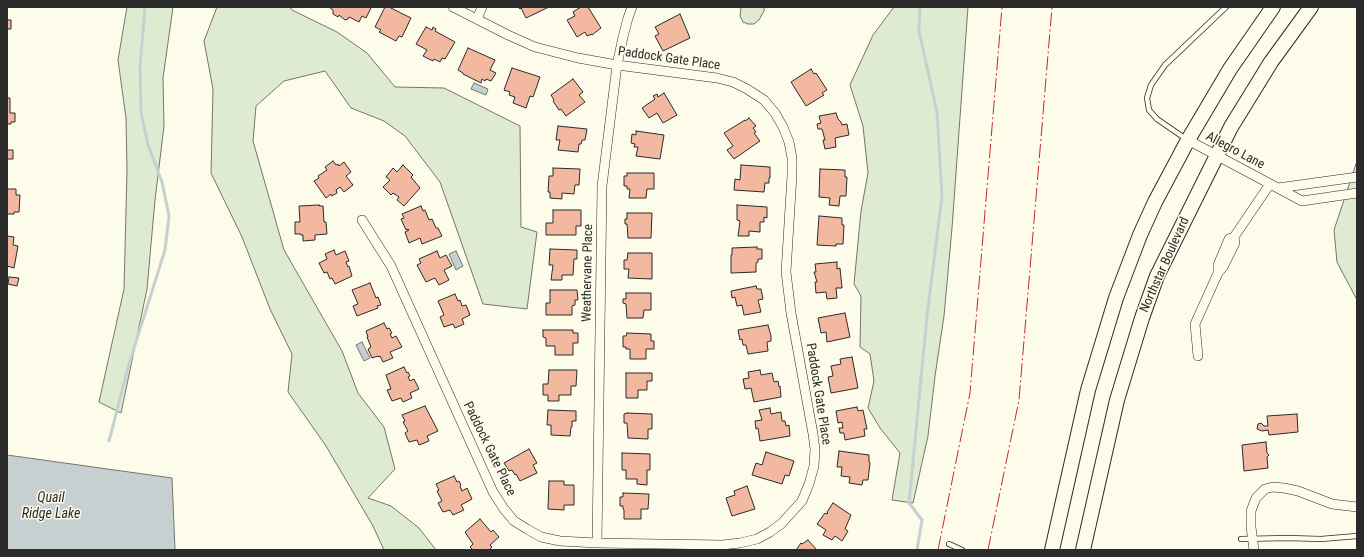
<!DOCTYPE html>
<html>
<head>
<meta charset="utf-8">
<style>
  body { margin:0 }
  #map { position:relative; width:1364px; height:557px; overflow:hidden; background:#fdfbea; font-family:"Roboto Condensed",sans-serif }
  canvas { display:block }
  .frame { position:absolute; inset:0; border:8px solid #2b2b2b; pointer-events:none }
</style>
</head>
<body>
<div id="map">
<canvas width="1364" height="557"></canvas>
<div class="frame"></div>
</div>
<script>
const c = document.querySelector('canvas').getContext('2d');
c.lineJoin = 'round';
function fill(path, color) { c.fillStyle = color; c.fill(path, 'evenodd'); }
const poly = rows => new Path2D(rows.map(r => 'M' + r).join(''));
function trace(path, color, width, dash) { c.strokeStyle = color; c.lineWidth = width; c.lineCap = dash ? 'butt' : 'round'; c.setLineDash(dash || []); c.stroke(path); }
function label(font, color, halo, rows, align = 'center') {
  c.font = font + ' "Roboto Condensed",sans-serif'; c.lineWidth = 3; c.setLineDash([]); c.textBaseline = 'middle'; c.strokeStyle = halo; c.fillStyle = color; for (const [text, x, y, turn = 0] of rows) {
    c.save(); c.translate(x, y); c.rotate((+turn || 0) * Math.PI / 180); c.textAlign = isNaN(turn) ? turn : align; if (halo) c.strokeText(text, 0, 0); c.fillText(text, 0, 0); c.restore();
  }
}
const green = poly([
  [127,7,173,7,163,78,164,126,155,200,147,289,121,413,99,402,124,289,127,171,126,118,118,60,127,7],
  [217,7,290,7,292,10,337,32,367,53,395,87,444,88,520,126,521,227,537,232,527,309,483,304,440,182,405,136,384,121,351,108,325,71,284,81,256,106,253,141,284,250,342,351,358,393,384,427,395,469,368,498,391,506,419,528,436,550,384,550,373,526,326,446,288,392,292,354,270,309,242,237,211,173,213,89,204,41,217,7],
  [741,7,764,7,764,11,759,20,754,24,748,24,743,22,740,16,741,7],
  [894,7,968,7,952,228,944,316,935,376,928,436,913,503,892,500,900,453,880,428,868,408,874,381,870,354,860,347,861,296,854,284,861,211,868,173,863,126,850,85,873,35,894,7],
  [1357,161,1357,300,1337,262,1334,230,1357,161]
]);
fill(green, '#deebd1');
trace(green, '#74746e', 1);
const water = poly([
  [474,83,488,89,486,95,471,89,474,83],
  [456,251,463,266,456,270,449,254,456,251],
  [362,342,370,358,364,361,356,345,362,342],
  [7,455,172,478,175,550,7,550,7,455]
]);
fill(water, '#c7d0d0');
trace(water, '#74746e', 1);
trace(poly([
  [109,441,129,364,165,250,169,216,162,182,148,145,141,112,140,67,145,7],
  [917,550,922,520,909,503,927,316,942,196,937,112,919,31,920,7]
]), '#c7d0d0', 3);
const building = poly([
  [329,7,369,7,371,8,366,18,362,16,359,22,349,17,348,19,345,20,339,15,338,17,333,14,333,10,329,7],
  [385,7,389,7,411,18,402,37,399,36,396,41,379,32,381,30,375,27,385,7],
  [518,7,549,7,526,18,521,8,520,9,518,7],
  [581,7,588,7,601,28,592,35,592,34,587,36,585,32,577,37,567,20,575,16,573,12,581,7],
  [680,14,690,38,663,51,655,36,659,34,655,27,680,14],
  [7,20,11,20,11,29,7,29,7,20],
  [426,27,432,30,433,27,436,29,435,31,455,42,445,59,442,58,440,62,434,59,433,61,423,56,427,50,416,44,426,27],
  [468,48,495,60,490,70,496,73,491,81,486,79,485,81,482,79,481,83,463,74,463,73,458,70,468,48],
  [512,68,540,77,533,97,530,96,526,108,513,103,515,97,509,95,510,92,504,90,512,68],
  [811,69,814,74,816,73,827,90,822,93,824,95,806,106,791,82,811,69],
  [573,79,583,92,579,95,585,102,566,116,561,109,559,110,553,101,554,100,551,95,573,79],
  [664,93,677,115,663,123,657,113,649,118,642,108,655,99,653,96,657,94,658,97,664,93],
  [7,98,10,98,10,113,15,113,15,122,11,122,11,124,7,124,7,98],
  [836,113,838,119,841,122,842,125,847,124,849,135,835,138,836,147,825,149,823,140,825,140,822,129,818,129,817,124,821,123,819,116,836,113],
  [749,118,756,126,753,128,756,132,754,133,760,141,734,159,727,150,733,146,724,133,745,120,745,121,749,118],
  [558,126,587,129,585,140,582,140,581,144,579,144,578,152,558,150,560,140,556,140,558,126],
  [636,131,664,135,660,159,636,156,638,147,634,147,635,144,631,143,632,134,636,135,636,131],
  [7,150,13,150,13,159,7,159,7,150],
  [333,161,336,165,338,164,339,166,344,162,351,172,346,176,353,185,344,192,340,187,336,190,337,193,332,196,331,194,326,198,314,181,319,178,318,176,327,170,325,167,333,161],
  [403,165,413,175,411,177,420,188,404,206,397,200,399,197,393,193,391,195,383,187,390,180,386,177,393,168,397,172,403,165],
  [741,165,770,167,770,178,769,178,769,183,765,183,764,192,734,190,735,179,740,180,741,165],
  [553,168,580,169,579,185,575,185,574,194,562,193,562,199,550,198,550,192,548,192,549,176,553,176,553,168],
  [820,169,845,170,845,177,847,177,846,196,840,196,839,206,829,205,830,198,819,197,820,169],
  [627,173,654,173,654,189,647,189,646,198,629,198,630,189,627,189,627,186,624,186,624,176,627,176,627,173],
  [7,189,16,189,16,195,20,195,19,212,14,212,14,214,7,214,7,189],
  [319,205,319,206,323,206,324,222,326,222,327,234,315,235,315,240,303,241,303,235,301,235,301,234,295,234,295,222,300,222,299,206,319,205],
  [737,205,767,207,767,218,764,217,764,222,760,222,760,232,749,231,749,236,738,236,740,221,737,220,737,205],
  [421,206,423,211,425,210,429,220,432,219,436,228,438,228,442,236,422,244,420,238,409,243,405,232,409,230,408,229,406,230,401,219,404,218,402,214,421,206],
  [553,210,581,210,581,226,576,226,576,235,546,235,546,223,553,223,553,210],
  [627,213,652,213,651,238,628,238,627,224,625,224,625,219,627,219,627,213],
  [819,216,842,218,842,225,844,225,843,244,836,244,836,246,817,245,819,216],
  [7,236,14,237,13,245,18,246,14,268,7,266,7,236],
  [757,247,757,249,762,249,762,259,758,259,758,262,756,263,756,272,731,273,731,255,732,255,732,248,757,247],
  [550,249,577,250,577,259,574,259,573,275,562,275,562,280,551,280,553,265,549,265,550,249],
  [334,250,336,255,345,251,349,261,346,262,348,267,349,266,352,276,335,284,332,278,330,279,327,272,324,273,319,263,327,259,325,254,334,250],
  [437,251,440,258,446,255,452,266,444,270,449,280,439,285,435,278,426,282,417,265,421,263,419,259,437,251],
  [628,253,652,253,652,279,628,278,629,269,624,269,624,260,627,260,628,253],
  [837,262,837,269,840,268,842,288,836,288,837,298,827,299,826,292,816,293,815,282,817,282,814,272,816,272,815,264,837,262],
  [9,277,19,278,17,286,8,284,9,277],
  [370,283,376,298,378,297,381,305,377,306,378,308,357,316,353,306,358,304,352,290,370,283],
  [756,286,757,289,761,289,763,299,758,300,761,312,744,315,742,305,737,306,735,297,732,298,731,291,756,286],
  [550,290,577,290,578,300,575,300,575,305,572,306,572,315,546,315,546,303,550,303,550,290],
  [626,293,651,293,651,310,644,310,643,318,627,318,626,304,623,303,623,299,626,299,626,293],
  [455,294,458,301,460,300,462,306,466,305,470,315,462,319,464,324,455,328,453,324,444,327,440,317,444,315,438,301,455,294],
  [845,313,850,337,827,342,826,332,821,333,818,318,845,313],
  [384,323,387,329,389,328,392,333,390,334,392,338,396,336,402,347,390,352,393,358,383,362,380,356,379,357,378,356,372,358,368,349,371,347,367,337,368,337,366,331,384,323],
  [768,325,771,336,771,341,767,342,768,351,748,354,746,345,743,345,742,339,740,340,738,330,768,325],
  [543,330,573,330,573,333,578,333,578,343,573,343,573,355,555,355,555,346,546,346,546,338,543,337,543,330],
  [627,333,651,334,651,341,654,341,654,349,646,349,646,359,630,359,630,349,626,349,626,347,623,347,623,336,626,336,627,333],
  [852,357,858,388,831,393,828,377,833,376,831,366,841,364,840,359,852,357],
  [404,367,407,373,408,372,410,376,408,377,410,381,414,379,419,389,410,393,412,398,403,402,401,398,392,401,387,390,391,389,386,375,404,367],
  [549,370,577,370,576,386,571,386,571,395,559,395,559,401,548,401,548,395,543,395,543,384,548,384,549,370],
  [760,370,761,375,772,373,774,382,778,381,779,387,780,386,781,397,754,402,751,388,745,389,743,379,749,378,748,372,760,370],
  [626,373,652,373,652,381,647,381,647,390,638,390,638,398,626,398,626,373],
  [425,406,438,431,427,436,429,441,419,445,417,440,409,442,405,433,408,431,403,422,405,421,402,415,425,406],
  [857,407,858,411,863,410,867,429,864,429,865,436,845,440,844,433,840,433,839,428,843,428,842,422,838,423,836,411,857,407],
  [770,408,771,414,781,412,782,421,785,421,786,426,789,425,790,436,760,441,758,428,756,429,755,421,762,420,759,410,770,408],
  [548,410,576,411,576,421,572,421,572,427,571,427,570,436,551,435,551,425,547,425,548,410],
  [627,413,652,414,652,429,648,429,648,439,628,438,627,423,624,423,624,414,627,413],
  [1297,414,1298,432,1269,435,1268,430,1262,431,1257,429,1258,424,1261,423,1264,426,1268,426,1267,416,1297,414],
  [1266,442,1267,453,1269,455,1267,457,1268,468,1244,471,1242,445,1266,442],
  [529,449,537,463,533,465,537,473,520,481,516,474,515,475,512,470,509,471,504,463,529,449],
  [839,451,869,455,869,462,870,463,868,480,863,480,862,485,849,483,850,477,841,476,842,467,837,467,839,451],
  [766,452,794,461,789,476,785,475,782,484,752,475,756,463,762,465,766,452],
  [622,453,650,454,650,470,647,470,647,485,637,484,637,479,626,479,626,470,622,470,622,453],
  [454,476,457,482,459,481,461,485,460,486,462,491,467,488,472,499,461,505,464,510,453,515,450,510,443,512,438,503,442,501,437,491,439,490,436,484,454,476],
  [549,481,564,481,564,485,574,485,574,505,564,505,564,510,548,509,549,481],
  [747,486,755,509,732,516,726,498,735,495,734,491,747,486],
  [623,493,649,494,648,509,641,509,641,519,624,519,624,510,623,509,623,506,620,506,620,497,623,497,623,493],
  [833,503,851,515,845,529,848,531,842,541,835,536,832,540,823,535,826,530,817,524,825,513,827,514,828,513,827,512,833,503],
  [480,519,491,532,493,530,499,537,490,545,492,547,489,550,473,550,470,547,473,544,465,532,480,519],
  [808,540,817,550,796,550,801,543,802,544,808,540]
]);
fill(building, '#f2b8a0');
trace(building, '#2b2b2b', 1);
const lane = poly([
  [1186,139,1157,119,1149,110,1147,98,1151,85,1165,65,1226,7],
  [1241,539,1288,538,1321,539,1357,536],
  [949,544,962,550]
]);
const street = poly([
  [477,19,482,7],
  [1188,140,1302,201,1357,193],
  [1278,188,1357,177],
  [362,220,391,266,493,492,504,509,514,521,527,529,541,537,560,541,597,543,722,545,740,543,757,539,770,532,781,524,802,501,809,484,814,466,815,449,813,434,791,313,786,272,792,175,792,158,789,142,783,127,775,113,764,100,747,89,733,82,717,78,617,65,578,58,535,47,508,35,453,7],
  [1234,237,1235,243,1223,267,1218,273,1218,265,1229,239,1234,237,1270,184],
  [1198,356,1195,324,1218,273],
  [597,543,602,186,617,65,623,37,628,18,632,7],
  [1254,550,1251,527,1251,511,1256,498,1265,489,1273,487,1284,488,1298,491,1332,504,1357,507]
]);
const primary = poly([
  [1052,550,1088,390,1116,298,1140,235,1155,202,1188,140,1230,69,1273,7],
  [1083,550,1117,400,1142,318,1157,276,1231,127,1271,62,1311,7]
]);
trace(lane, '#2b2b2b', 6);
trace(street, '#2b2b2b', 10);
trace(primary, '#2b2b2b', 16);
trace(lane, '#fdfbea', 4.5);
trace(street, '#fdfbea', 9);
trace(primary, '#fdfbea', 14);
trace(poly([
  [938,550,970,393,1002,7],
  [988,550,1019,400,1052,7]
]), '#c62828', 1, [14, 3, 2, 3]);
label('13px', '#2b2b2b', '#fdfbea', [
  ["Paddock Gate Place",669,59,8],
  ["Allegro Lane",1235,151,28],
  ["Northstar Boulevard",1165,265,-66],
  ["Weathervane Place",588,273,-89],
  ["Paddock Gate Place",818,394,81],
  ["Paddock Gate Place",489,449,64]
]);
label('italic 14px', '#2b2b2b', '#fdfbea', [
  ["Quail",51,498],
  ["Ridge Lake",51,514]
]);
</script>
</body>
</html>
